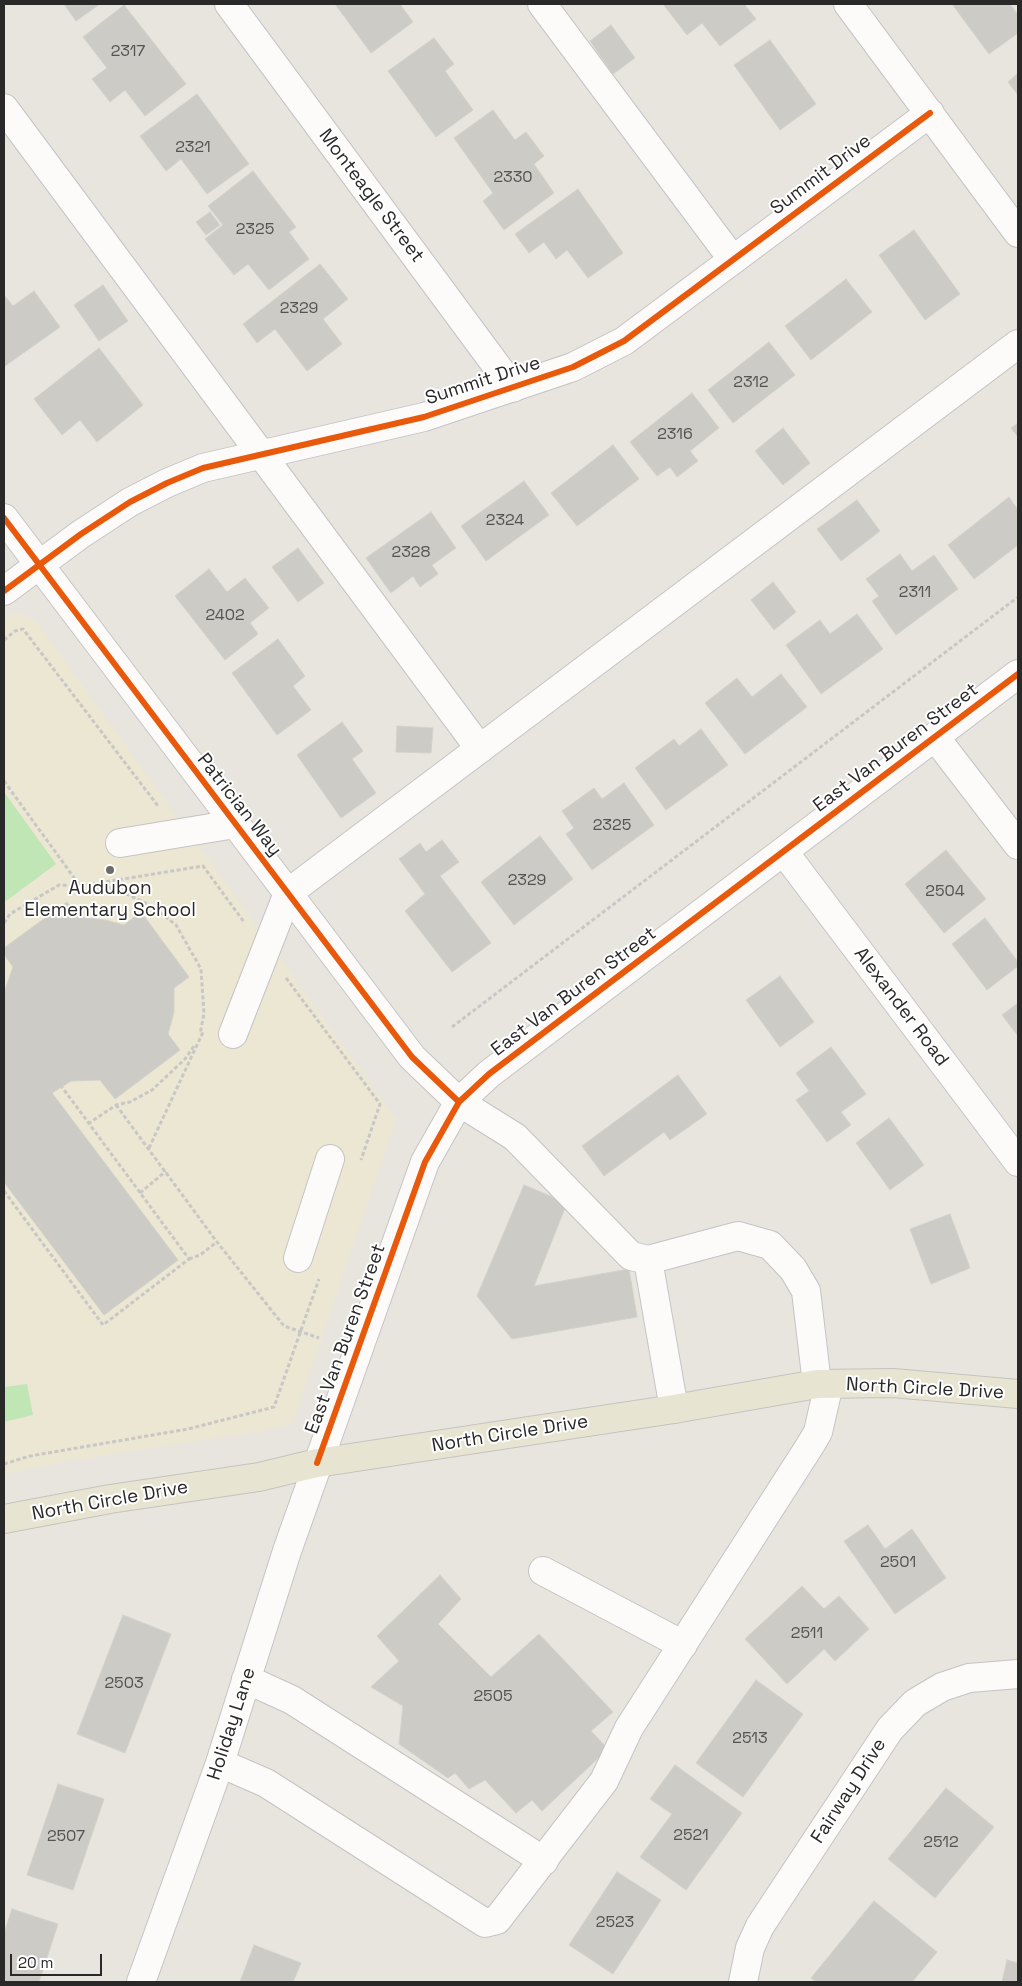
<!DOCTYPE html>
<html>
<head>
<meta charset="utf-8">
<style>
  body { margin:0 }
  #map { position:relative; width:1022px; height:1986px; overflow:hidden; background:#e8e5de; font-family:"Space Grotesk",sans-serif }
  canvas { display:block }
  .frame { position:absolute; inset:0; border:5px solid #292929; pointer-events:none }
  .scale { position:absolute; left:10px; top:1954px; width:92px; height:22px; box-sizing:border-box; border:2px solid #292929; border-top:0; padding-left:6px; font-size:15px; line-height:18px; white-space:nowrap; color:#292929; -webkit-text-stroke:4px #fff; paint-order:stroke }
</style>
</head>
<body>
<div id="map">
<canvas width="1022" height="1986"></canvas>
<div class="frame"></div>
<div class="scale">20 m</div>
</div>
<script>
const c = document.querySelector('canvas').getContext('2d');
c.lineJoin = 'round';
function fill(path, color) { c.fillStyle = color; c.fill(path, 'evenodd'); }
const poly = rows => new Path2D(rows.map(r => 'M' + r).join(''));
function trace(path, color, width, dash) { c.strokeStyle = color; c.lineWidth = width; c.lineCap = dash ? 'butt' : 'round'; c.setLineDash(dash || []); c.stroke(path); }
function label(font, color, halo, rows, align = 'center') {
  c.font = font + ' "Space Grotesk",sans-serif'; c.lineWidth = 4; c.setLineDash([]); c.textBaseline = 'middle'; c.strokeStyle = halo; c.fillStyle = color; for (const [text, x, y, turn = 0] of rows) {
    c.save(); c.translate(x, y); c.rotate((+turn || 0) * Math.PI / 180); c.textAlign = isNaN(turn) ? turn : align; if (halo) c.strokeText(text, 0, 0); c.fillText(text, 0, 0); c.restore();
  }
}
fill(poly([
  [19,613,35,620,396,1119,295,1416,290,1424,279,1428,69,1461,4,1474,4,617]
]), '#ece7d2');
fill(poly([
  [4,792,56,864,6,901,4,898],
  [27,1384,33,1415,4,1422,4,1387]
]), '#c1e6b5');
const building = poly([
  [64,4,100,4,76,21,64,4],
  [335,4,400,4,413,22,371,53,335,4],
  [663,4,744,4,756,19,720,46,702,23,687,35,663,4],
  [952,4,1010,4,1018,15,1018,33,989,54,952,4],
  [124,5,186,84,145,116,125,90,110,102,92,79,107,68,83,37,124,5],
  [611,25,635,58,613,74,590,41,611,25],
  [434,38,454,64,445,71,473,110,436,137,388,71,434,38],
  [770,40,816,104,780,130,734,65,770,40],
  [1018,73,1018,95,1008,82,1018,73],
  [197,94,249,164,207,194,181,159,166,171,140,136,197,94],
  [493,110,515,140,526,132,544,156,534,164,554,193,504,230,483,201,493,193,454,138,493,110],
  [253,171,296,227,289,232,309,259,269,290,248,264,234,275,205,239,223,225,208,206,253,171],
  [578,189,623,253,588,278,567,250,556,259,544,242,529,253,515,234,578,189],
  [210,212,220,225,206,235,196,222,210,212],
  [914,230,960,294,925,320,879,255,914,230],
  [320,264,348,299,323,319,342,344,307,371,275,329,257,343,243,324,320,264],
  [846,279,872,312,811,360,785,326,846,279],
  [103,285,128,321,99,341,74,305,103,285],
  [34,291,60,327,5,366,4,364,4,295,13,306,34,291],
  [769,342,795,375,733,423,708,390,769,342],
  [99,348,143,405,97,442,80,420,62,435,34,399,99,348],
  [692,393,719,428,690,451,698,461,677,477,670,467,657,476,630,442,692,393],
  [1018,423,1018,437,1011,428,1018,423],
  [783,428,810,463,783,485,755,451,783,428],
  [613,445,639,479,577,526,551,493,613,445],
  [524,481,549,515,486,561,461,526,524,481],
  [1009,497,1018,510,1018,545,974,579,948,545,1009,497],
  [857,500,880,531,841,561,817,529,857,500],
  [431,512,456,548,432,565,438,574,420,587,413,576,391,593,366,558,431,512],
  [298,548,324,583,298,602,272,567,298,548],
  [900,554,912,571,934,555,958,589,896,635,872,601,879,596,866,579,900,554],
  [209,569,227,592,245,578,269,608,250,623,258,634,225,660,175,596,209,569],
  [773,582,796,612,774,630,751,600,773,582],
  [857,614,883,649,821,694,786,645,820,620,830,634,857,614],
  [278,639,305,676,293,686,311,710,277,735,232,673,278,639],
  [781,674,807,707,745,754,705,703,737,678,752,697,781,674],
  [342,722,363,751,352,759,376,793,341,818,297,755,342,722],
  [397,726,433,728,431,753,396,752,397,726],
  [701,729,728,765,666,810,635,768,674,739,679,746,701,729],
  [624,783,654,825,592,870,566,834,574,828,562,811,594,788,602,799,624,783],
  [540,836,573,879,514,925,481,882,540,836],
  [442,840,459,862,440,876,491,943,452,972,405,911,425,894,399,859,420,843,426,852,442,840],
  [946,850,986,899,944,933,905,884,946,850],
  [67,902,78,917,105,920,124,925,141,912,189,977,174,988,174,1012,168,1034,180,1050,115,1099,100,1080,71,1081,52,1093,178,1260,104,1315,4,1182,4,993,13,967,4,954,4,948,67,902],
  [985,918,1018,962,1018,966,987,990,952,944,985,918],
  [780,976,814,1022,780,1047,746,1000,780,976],
  [1018,1003,1018,1036,1002,1015,1018,1003],
  [831,1047,866,1094,841,1112,851,1125,827,1142,796,1100,809,1091,796,1073,831,1047],
  [678,1075,707,1114,670,1140,664,1132,604,1176,582,1146,678,1075],
  [889,1118,924,1165,890,1190,856,1143,889,1118],
  [524,1185,567,1203,534,1286,629,1269,637,1317,512,1339,477,1296,524,1185],
  [950,1214,970,1268,931,1284,910,1229,950,1214],
  [868,1525,885,1549,912,1529,946,1578,895,1614,844,1541,868,1525],
  [440,1575,461,1599,438,1624,491,1677,539,1634,613,1712,591,1731,608,1749,542,1811,532,1800,516,1813,485,1780,469,1789,455,1773,448,1778,399,1744,403,1706,371,1687,399,1661,377,1636,440,1575],
  [802,1586,824,1609,839,1596,869,1629,835,1661,824,1649,787,1684,745,1639,802,1586],
  [123,1615,171,1634,125,1753,77,1734,123,1615],
  [756,1680,803,1714,743,1797,696,1763,756,1680],
  [675,1765,742,1813,686,1890,640,1857,672,1814,650,1799,675,1765],
  [58,1784,104,1799,73,1890,27,1875,58,1784],
  [946,1788,994,1827,935,1898,888,1859,946,1788],
  [617,1872,661,1900,613,1974,569,1945,617,1872],
  [874,1901,937,1952,912,1982,816,1982,811,1978,874,1901],
  [12,1909,58,1924,39,1982,4,1982,4,1933,12,1909],
  [254,1945,301,1963,293,1982,240,1982,254,1945],
  [1007,1960,1018,1963,1018,1982,1002,1982,1007,1960]
]);
fill(building, '#cdcbc5');
trace(building, '#d3d1ca', 1);
const minor = poly([
  [229,4,513,388],
  [542,4,733,260],
  [848,4,1018,233],
  [4,108,480,749],
  [4,518,412,1057,459,1102,515,1137,631,1256,648,1260,738,1236,770,1245,793,1269,806,1291,817,1384],
  [4,591,81,534,130,502,167,483,203,468,424,417,573,367,624,341,930,113],
  [935,737,1018,845],
  [120,843,235,824],
  [784,852,1018,1162],
  [233,1034,288,893,1018,344],
  [298,1258,330,1159],
  [648,1260,674,1409],
  [543,1571,683,1645],
  [246,1679,292,1700,544,1861],
  [220,1763,266,1783,485,1923,497,1920,604,1781,629,1728,811,1444,818,1432,829,1384],
  [141,1982,220,1763,287,1551,425,1162,459,1102,489,1074,1018,674],
  [743,1982,750,1948,760,1926,890,1729,915,1703,942,1687,969,1678,1018,1674]
]);
const major = poly([
  [4,1519,110,1499,259,1477,317,1463,674,1409,817,1384,893,1383,1018,1394]
]);
trace(minor, '#c5c3c4', 30);
trace(major, '#c4c3c0', 30);
trace(poly([
  [4,640,15,631,23,629,158,806],
  [4,781,80,886,203,866,244,922],
  [88,887,108,887,131,896,153,907,176,925,201,969,204,1014,200,1034],
  [4,923,10,914,59,885,80,886],
  [286,978,380,1104,361,1160],
  [452,1027,1018,597],
  [116,1105,217,1242,284,1326,319,1338],
  [88,1124,116,1105,130,1102,152,1090,185,1059,194,1046],
  [149,1148,203,1032],
  [4,1191,103,1325,189,1259,62,1087],
  [140,1193,166,1171],
  [189,1259,200,1255,217,1242],
  [4,1464,30,1456,188,1429,274,1407,319,1279]
]), '#c8c7c6', 3, [4, 2.5]);
trace(minor, '#fcfbfa', 28);
trace(major, '#e7e5d1', 28);
trace(poly([
  [4,518,412,1057,459,1102],
  [4,591,81,534,130,502,167,483,203,468,424,417,573,367,624,341,930,113],
  [317,1463,425,1162,459,1102,489,1074,1018,674]
]), '#e8590c', 6);
for (const [x, y, r, color] of [
  [110,870,5,"#6c6b68"]
]) { const dot = new Path2D(); dot.arc(x, y, r, 0, 2 * Math.PI); c.fillStyle = color; c.fill(dot); trace(dot, '#fff', 2); }
label('16px', '#545352', null, [
  ["2317",128,52],
  ["2321",193,148],
  ["2330",513,178],
  ["2325",255,230],
  ["2329",299,309],
  ["2312",751,383],
  ["2316",675,435],
  ["2324",505,521],
  ["2328",411,553],
  ["2311",915,593],
  ["2402",225,616],
  ["2325",612,826],
  ["2329",527,881],
  ["2504",945,892],
  ["2501",898,1563],
  ["2511",807,1634],
  ["2503",124,1684],
  ["2505",493,1697],
  ["2513",750,1739],
  ["2521",691,1836],
  ["2507",66,1837],
  ["2512",941,1843],
  ["2523",615,1923]
]);
label('19px', '#292929', '#fff', [
  ["Summit Drive",821,175,-37],
  ["Monteagle Street",371,196,53],
  ["Summit Drive",483,381,-18],
  ["East Van Buren Street",896,748,-37],
  ["Patrician Way",239,805,52],
  ["East Van Buren Street",574,992,-37],
  ["Alexander Road",901,1007,53],
  ["East Van Buren Street",346,1339,-70],
  ["North Circle Drive",925,1389,3],
  ["North Circle Drive",510,1434,-9],
  ["North Circle Drive",110,1501,-10],
  ["Holiday Lane",232,1724,-72],
  ["Fairway Drive",849,1791,-57]
]);
label('19px', '#292929', '#fff', [
  ["Audubon",110,889],
  ["Elementary School",110,911]
]);
</script>
</body>
</html>
